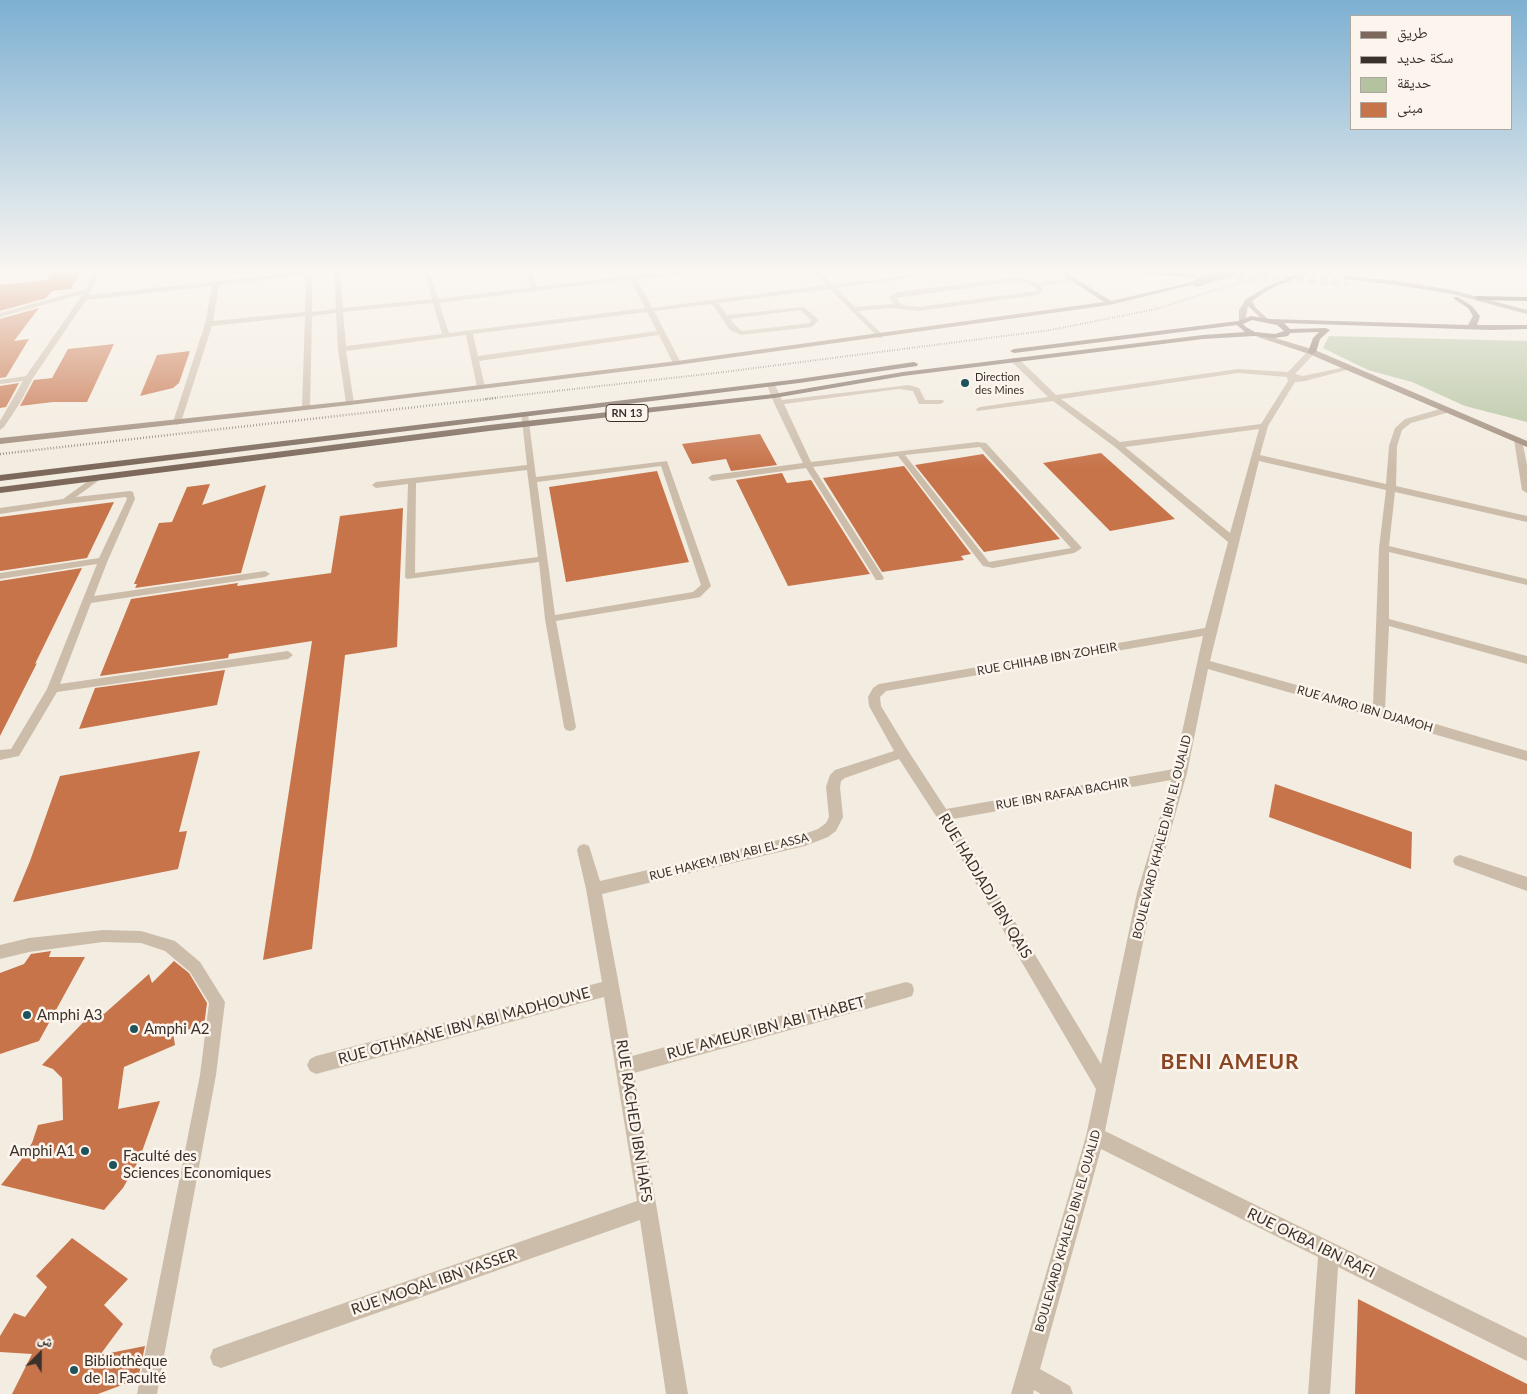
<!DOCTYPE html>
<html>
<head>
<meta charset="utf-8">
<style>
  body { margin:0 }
  #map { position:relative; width:1527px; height:1394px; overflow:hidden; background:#f3ece0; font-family:Lato,"Noto Naskh Arabic",sans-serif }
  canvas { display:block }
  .legend { position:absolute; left:1350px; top:15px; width:162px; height:115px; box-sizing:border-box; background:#fbf5ed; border:1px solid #aea79f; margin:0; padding:6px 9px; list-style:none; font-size:15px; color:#3a312a }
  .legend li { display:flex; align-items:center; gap:10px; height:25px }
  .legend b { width:25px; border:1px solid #aea79f }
  .north { position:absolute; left:15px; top:1329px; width:50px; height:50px; -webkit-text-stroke:4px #fbf5ed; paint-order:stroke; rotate:23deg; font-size:14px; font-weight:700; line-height:20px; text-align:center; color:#3a312a }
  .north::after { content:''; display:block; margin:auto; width:18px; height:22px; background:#3a312a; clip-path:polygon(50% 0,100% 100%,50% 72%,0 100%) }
</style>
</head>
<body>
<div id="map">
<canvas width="1527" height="1394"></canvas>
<ul class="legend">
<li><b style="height:6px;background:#7c695c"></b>طريق</li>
<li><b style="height:6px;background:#3a312a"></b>سكة حديد</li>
<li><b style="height:14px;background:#b4c39f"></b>حديقة</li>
<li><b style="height:14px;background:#c7744b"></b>مبنى</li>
</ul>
<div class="north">ش</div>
</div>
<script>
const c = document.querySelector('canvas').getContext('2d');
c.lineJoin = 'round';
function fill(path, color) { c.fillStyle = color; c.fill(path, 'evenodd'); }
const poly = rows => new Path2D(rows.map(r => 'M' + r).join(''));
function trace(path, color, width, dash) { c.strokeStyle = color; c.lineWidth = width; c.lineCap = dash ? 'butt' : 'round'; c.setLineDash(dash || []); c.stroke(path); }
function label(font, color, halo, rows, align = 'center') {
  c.font = font + ' Lato,sans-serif'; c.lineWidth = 5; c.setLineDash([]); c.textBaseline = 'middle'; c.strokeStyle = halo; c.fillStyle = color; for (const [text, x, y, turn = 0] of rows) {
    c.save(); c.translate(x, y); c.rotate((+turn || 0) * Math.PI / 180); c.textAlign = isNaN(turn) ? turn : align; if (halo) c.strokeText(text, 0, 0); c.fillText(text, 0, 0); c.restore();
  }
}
fill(poly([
  [1329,336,1527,341,1527,422,1465,406,1412,382,1368,370,1323,348]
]), '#b4c39f');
fill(poly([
  [52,272,81,272,71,289,52,291,46,298,0,311,0,285,47,280],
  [39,308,14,341,29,339,6,377,0,378,0,319],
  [114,344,87,402,53,402,20,406,34,380,52,378,68,349],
  [190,351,179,383,173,388,140,396,157,355],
  [19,383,6,407,0,408,0,386],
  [760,434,777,465,731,471,726,459,692,464,682,444],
  [1101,453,1175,519,1110,531,1043,463],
  [983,454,1060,539,984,552,915,465],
  [904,466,971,554,961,556,964,560,882,572,823,478],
  [657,471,689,562,566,582,549,487],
  [782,473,787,483,811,480,870,574,788,586,736,480],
  [210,484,202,505,266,485,241,573,135,588,137,584,134,584,159,523,172,522,187,487],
  [114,502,87,558,0,571,0,517],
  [403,508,397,647,345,655,312,949,263,960,312,641,229,654,228,658,100,676,131,599,238,583,237,586,331,573,340,516],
  [82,568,35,664,37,663,0,736,0,581],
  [225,670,217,705,79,729,95,688],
  [200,751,179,832,187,831,178,869,13,902,30,861,60,776],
  [1275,784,1412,832,1411,869,1269,817],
  [51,951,49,957,85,957,39,1041,0,1054,0,973,24,964,31,954],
  [174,961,189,973,207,1003,204,1026,173,1033,175,1045,124,1067,118,1109,160,1101,139,1160,123,1188,104,1210,1,1185,21,1160,32,1143,38,1125,63,1120,62,1078,53,1069,42,1065,98,1007,104,1014,149,974,152,983],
  [72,1238,128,1279,104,1305,123,1324,100,1355,145,1346,138,1379,98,1394,12,1394,32,1354,0,1352,0,1336,14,1313,25,1317,47,1287,36,1276],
  [1358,1299,1527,1384,1527,1394,1355,1394]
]), '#c7744b');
trace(poly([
  [1188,275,1348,282]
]), '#cec7bc', 8, [8, 4]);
fill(poly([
  [768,383,774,383,782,400,909,385,919,388,925,400,943,400,944,402,940,404,919,404,913,391,899,389,784,404,811,462,977,442,986,443,1082,548,1074,553,993,568,983,566,898,456,813,467,884,578,882,580,876,580,806,468,712,481,708,478,712,475,803,463,774,403,767,385,768,383],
  [980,447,1071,548,989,562,905,455,980,447],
  [521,412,528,414,536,477,667,461,711,586,700,597,696,598,556,621,576,727,574,730,570,731,566,730,564,727,545,619,539,562,407,579,405,577,408,484,376,488,372,485,376,482,527,465,521,412],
  [661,466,701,585,693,592,555,615,537,482,661,466],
  [527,470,538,557,415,573,416,483,527,470],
  [95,476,99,479,98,481,76,497,130,491,133,492,135,499,108,560,94,596,265,571,270,574,265,577,91,603,60,684,288,651,293,655,288,659,57,692,19,756,0,760,0,750,11,749,47,689,97,564,0,579,0,573,99,558,127,499,126,497,66,504,0,514,0,508,63,499,95,476],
  [103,930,141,931,175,941,200,962,225,1002,216,1075,157,1394,137,1394,200,1075,209,1003,190,972,165,951,141,943,103,942,29,952,0,959,0,945,29,938,103,930]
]), '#ccbdab');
fill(poly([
  [94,272,100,272,89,295,300,272,319,272,312,274,312,312,336,309,334,272,340,272,343,308,432,299,424,272,430,272,438,299,532,287,525,272,531,272,538,287,629,275,627,272,633,272,635,275,701,272,698,274,637,279,652,308,826,285,814,272,820,272,833,285,933,272,950,272,836,288,855,307,894,304,889,297,898,292,1019,277,1037,283,1074,278,1077,280,1041,286,1043,291,1038,295,918,311,890,308,858,311,882,334,882,338,879,338,830,289,718,303,727,315,804,307,819,320,812,327,741,335,730,330,712,304,654,311,681,363,680,365,674,365,659,335,479,361,485,387,481,389,477,387,466,335,346,351,354,403,350,405,346,403,338,349,336,313,312,316,310,408,306,410,302,408,305,316,212,326,181,422,177,425,173,422,205,324,212,286,86,300,33,378,20,403,4,427,0,430,0,421,23,381,0,384,0,380,26,376,83,294,0,317,0,313,86,289,94,272],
  [306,275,305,312,213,321,219,285,306,275],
  [630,279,645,308,449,333,439,303,630,279],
  [1019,281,1034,286,1037,291,918,307,902,305,896,298,1019,281],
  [433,303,442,334,346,346,343,312,433,303],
  [800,310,811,320,810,323,742,331,736,326,730,319,800,310],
  [647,312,657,331,478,356,473,334,647,312],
  [1309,350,1316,352,1295,374,1303,376,1350,366,1354,368,1305,381,1295,382,1268,426,1260,455,1386,484,1389,446,1395,428,1405,419,1447,407,1451,410,1450,412,1411,423,1402,430,1397,446,1396,486,1527,516,1527,522,1395,492,1389,546,1527,579,1527,585,1389,552,1389,619,1527,656,1527,664,1389,626,1385,709,1527,751,1527,761,1208,669,1187,773,1153,893,1105,1131,1527,1338,1527,1361,1338,1267,1330,1394,1308,1394,1318,1257,1101,1149,1040,1369,1070,1386,1073,1394,1041,1394,1034,1390,1033,1394,1011,1394,1086,1136,1096,1089,938,819,899,759,845,778,841,781,840,787,843,817,836,831,828,837,805,846,602,894,632,1056,906,982,912,984,914,990,912,996,906,998,634,1073,688,1394,666,1394,640,1220,221,1368,213,1365,210,1357,213,1349,221,1346,637,1201,604,997,316,1074,310,1071,307,1065,310,1059,316,1056,602,982,586,889,577,850,579,846,584,844,589,846,600,881,804,834,818,829,826,823,829,817,826,787,830,775,835,770,894,751,869,706,868,697,873,688,879,684,1205,628,1228,542,1115,447,1053,401,977,411,976,409,980,407,1048,397,1012,362,1012,358,1018,358,1056,395,1238,369,1288,372,1309,350],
  [1238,373,1287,377,1288,381,1261,424,1120,442,1061,399,1238,373],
  [1259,429,1230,533,1125,447,1259,429],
  [1259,461,1386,490,1379,548,1373,706,1210,661,1259,461],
  [1203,636,1174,769,946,809,907,749,881,706,880,697,886,691,1203,636],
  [1171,780,1137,893,1101,1064,953,819,1171,780],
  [1518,437,1522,440,1527,465,1527,493,1522,490,1514,440,1518,437],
  [1460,855,1527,877,1527,891,1455,865,1453,861,1455,857,1460,855]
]), '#ccbdab');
fill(poly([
  [1058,272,1065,272,1111,301,1197,281,1200,283,1110,305,677,365,350,405,0,444,0,438,350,401,677,361,1104,302,1058,272],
  [1141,272,1170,272,1191,275,1188,277,1144,274,1141,272],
  [1302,272,1310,272,1270,289,1252,301,1256,308,1267,318,1267,320,1263,320,1248,306,1245,321,1239,322,1239,310,1246,299,1266,287,1302,272],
  [1346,276,1397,281,1452,290,1527,310,1527,314,1452,294,1397,285,1344,279,1344,277,1346,276],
  [1258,333,1315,350,1527,441,1527,447,1309,354,1258,337,1258,333]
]), '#a08c7c');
fill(poly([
  [1454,297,1458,297,1472,306,1480,316,1477,325,1527,325,1527,329,1491,330,1284,323,1290,329,1326,328,1330,330,1320,339,1316,352,1312,354,1308,352,1313,338,1319,332,1290,333,1288,336,1275,338,1254,336,1203,339,903,376,774,398,489,431,0,493,0,487,489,425,774,394,903,372,1203,335,1245,332,1237,325,1014,353,1010,351,1014,349,1238,321,1251,316,1270,319,1468,325,1473,316,1468,308,1454,299,1454,297],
  [1252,320,1277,325,1284,331,1275,334,1255,332,1246,327,1243,324,1252,320],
  [914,362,918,364,917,366,799,383,0,481,0,475,799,379,914,362]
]), '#7c695c');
fill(poly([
  [1476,296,1527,297,1527,301,1479,300,1475,298,1476,296]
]), '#5b4c41');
trace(poly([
  [485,399,716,373,1051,330,1156,309,1272,272]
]), '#3a312a', 2, [0.5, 2]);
trace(poly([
  [0,454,496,398]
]), '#3a312a', 2.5, [0.5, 2.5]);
trace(poly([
  [1197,283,1232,272]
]), '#a08c7c', 8);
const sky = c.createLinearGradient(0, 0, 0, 467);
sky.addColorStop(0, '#7db0d2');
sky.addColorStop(0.58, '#faf6f1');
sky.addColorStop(1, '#faf6f100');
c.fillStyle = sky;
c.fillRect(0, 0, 1527, 467);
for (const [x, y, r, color] of [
  [965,383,5,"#1f535c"],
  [27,1015,5,"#1f535c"],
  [134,1029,5,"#1f535c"],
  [85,1151,5,"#1f535c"],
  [113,1165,5,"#1f535c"],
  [74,1370,5,"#1f535c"]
]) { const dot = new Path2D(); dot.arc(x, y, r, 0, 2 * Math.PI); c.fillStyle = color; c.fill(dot); trace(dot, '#fbf5ed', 2); }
label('11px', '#3a312a', '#fbf5ed', [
  ["Direction",975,377],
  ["des Mines",975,390]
], 'left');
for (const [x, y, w] of [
  [627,413,42]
]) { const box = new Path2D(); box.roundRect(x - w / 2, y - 8.5, w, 17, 4); c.fillStyle = '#fbf5ed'; c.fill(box); trace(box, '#3a312a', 1); }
label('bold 11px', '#3a312a', null, [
  ["RN 13",627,413]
]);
label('12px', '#3a312a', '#fbf5ed', [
  ["RUE CHIHAB IBN ZOHEIR",1047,659,-10],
  ["RUE AMRO IBN DJAMOH",1365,709,16],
  ["RUE IBN RAFAA BACHIR",1062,794,-10],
  ["BOULEVARD KHALED IBN EL OUALID",1162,837,-76],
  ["RUE HAKEM IBN ABI EL ASSA",729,857,-14],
  ["BOULEVARD KHALED IBN EL OUALID",1068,1231,-74]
]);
label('15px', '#3a312a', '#fbf5ed', [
  ["RUE HADJADJ IBN QAIS",985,886,59],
  ["RUE OTHMANE IBN ABI MADHOUNE",464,1026,-15],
  ["RUE AMEUR IBN ABI THABET",766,1028,-15],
  ["RUE RACHED IBN HAFS",634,1121,81],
  ["RUE OKBA IBN RAFI",1311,1243,26],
  ["RUE MOQAL IBN YASSER",434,1282,-19]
]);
label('15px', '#3a312a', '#fbf5ed', [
  ["Amphi A3",37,1015],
  ["Amphi A2",144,1029],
  ["Amphi A1",75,1151,"right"],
  ["Faculté des",123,1156],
  ["Sciences Economiques",123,1173],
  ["Bibliothèque",84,1361],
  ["de la Faculté",84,1378]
], 'left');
c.letterSpacing = '1px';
label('bold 21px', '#8a4523', '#fbf5ed', [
  ["BENI AMEUR",1230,1062]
]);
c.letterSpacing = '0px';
</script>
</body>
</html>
